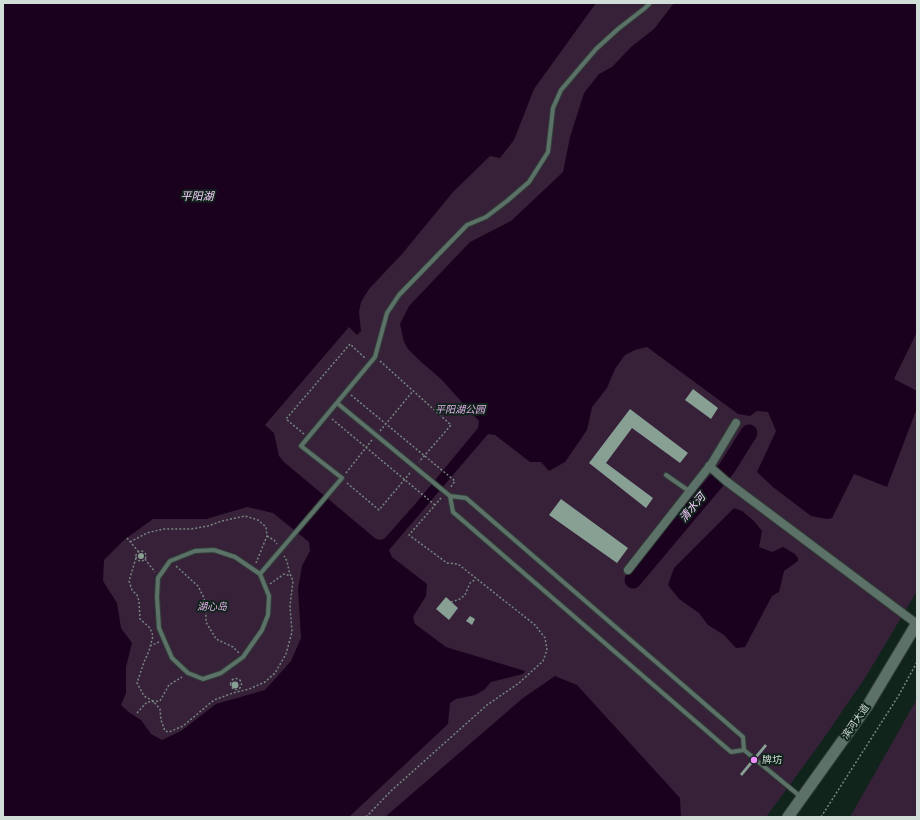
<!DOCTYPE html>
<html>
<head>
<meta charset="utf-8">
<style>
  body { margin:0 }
  #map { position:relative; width:920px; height:820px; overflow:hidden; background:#11241c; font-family:"Source Serif 4",serif }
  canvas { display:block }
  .frame { position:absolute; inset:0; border:4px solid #d1ddd7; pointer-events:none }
</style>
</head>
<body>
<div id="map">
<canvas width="920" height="820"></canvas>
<div class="frame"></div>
</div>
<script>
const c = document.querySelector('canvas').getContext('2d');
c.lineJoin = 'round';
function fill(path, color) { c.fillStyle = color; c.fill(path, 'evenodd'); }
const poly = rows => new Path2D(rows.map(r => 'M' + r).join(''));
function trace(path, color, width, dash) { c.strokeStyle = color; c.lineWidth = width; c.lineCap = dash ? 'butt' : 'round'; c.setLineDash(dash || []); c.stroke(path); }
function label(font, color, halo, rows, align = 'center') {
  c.font = font + ' "Source Serif 4","Noto Sans SC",serif'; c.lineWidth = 4; c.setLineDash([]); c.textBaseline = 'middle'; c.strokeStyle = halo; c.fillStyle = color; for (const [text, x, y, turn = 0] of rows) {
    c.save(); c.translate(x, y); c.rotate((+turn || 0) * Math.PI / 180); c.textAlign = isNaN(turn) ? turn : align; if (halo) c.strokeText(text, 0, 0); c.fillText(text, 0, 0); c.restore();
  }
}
fill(poly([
  [3,3,917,3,917,591,865,678,819,745,766,817,3,817],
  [917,699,917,817,850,817]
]), '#362139');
fill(poly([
  [3,3,596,3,534,89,514,140,500,158,490,156,453,192,402,254,369,289,361,302,359,312,361,331,357,335,349,327,265,425,274,433,279,456,284,462,376,539,381,540,385,538,416,503,478,428,479,421,441,379,420,361,408,349,404,342,400,324,409,306,470,242,511,221,563,172,570,137,584,93,599,74,612,67,631,47,654,29,674,3,917,3,917,332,894,379,917,391,917,408,887,487,854,474,832,518,827,519,811,516,773,487,757,472,776,431,768,412,757,411,750,416,738,414,647,347,635,350,625,355,615,369,607,388,592,407,587,430,565,462,549,471,541,462,530,462,495,435,488,434,389,550,392,557,427,584,426,596,413,617,415,624,446,647,525,671,523,674,491,682,484,690,475,695,456,699,450,703,448,724,349,817,3,817],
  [247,507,273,513,309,542,310,551,302,566,298,589,301,638,291,661,265,690,216,704,181,731,162,740,151,734,141,720,130,713,121,705,126,693,126,667,132,643,121,628,117,603,103,581,104,560,124,540,153,519,206,519],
  [734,508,742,511,754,521,762,531,759,547,772,552,783,547,795,554,798,558,798,561,784,571,779,592,772,596,745,647,736,648,724,635,708,625,699,613,679,599,668,585,674,568],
  [555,676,577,685,680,798,681,817,385,817,523,698]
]), '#1a021e');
trace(poly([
  [633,580,727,468,749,433]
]), '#1a021e', 17);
fill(poly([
  [693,389,718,408,711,419,685,400],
  [630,409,688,453,680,463,632,428,606,463,653,498,646,508,589,463],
  [561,499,628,548,617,563,549,515],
  '138 556a3 3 0 1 1 6 0a3 3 0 1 1-6 0Z',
  [446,597,458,608,449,620,436,609],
  [470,616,475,619,472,625,466,621],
  '231.5 685a3.5 3.5 0 1 1 7 0a3.5 3.5 0 1 1-7 0Z',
  [765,744,767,746,742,776,740,774]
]), '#889f94');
const service = poly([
  [337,403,450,496,466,498,743,737,744,750,801,797],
  [666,475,689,491],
  [450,496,453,512,731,752,744,750],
  [260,574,235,557,214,550,195,551,170,561,158,578,157,597,159,628,172,658,188,673,203,679,221,673,243,657,262,630,268,615,269,596,260,574,342,478,301,446,375,357,387,313,399,295,467,225,486,217,507,201,529,182,548,152,553,108,561,90,596,49,618,29,645,8,650,3]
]);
const minor = poly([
  [709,466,726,481,917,624],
  [628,570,712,463,736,423]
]);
const secondary = poly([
  [788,817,868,705,917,623]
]);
trace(service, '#323f38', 6);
trace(minor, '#323f38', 10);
trace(secondary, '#323f38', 13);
trace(poly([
  [380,361,451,425,419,462],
  [351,395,455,481,450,488],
  [332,419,435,505],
  [380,431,413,391],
  [304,434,286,419,350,344,366,359],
  [346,473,372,440],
  [347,483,379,510,410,473],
  [267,536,274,540,277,544],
  [127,538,138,551],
  [130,542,147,533,163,529,191,529,208,526,222,521,245,516,258,520,266,527,267,536,256,563],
  '136 556a5 5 0 1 1 10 0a5 5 0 1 1-10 0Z',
  [136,558,129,581,132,590,137,595,139,601,140,619,150,628,153,636,149,651,144,662,137,683,144,696,153,701,160,709,161,720,165,731,169,732,183,726,214,700,233,693,249,689,265,682,275,673,286,654,292,632,290,606,293,581,289,571,287,561,284,556],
  [145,559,155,572],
  [176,566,198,586,204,598,206,609,206,622,216,639,233,647,239,653],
  [270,584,284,574,291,576],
  [451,602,460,599,465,595,470,583,476,579],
  [150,646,159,642],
  '230.5 684a5.5 5.5 0 1 1 11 0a5.5 5.5 0 1 1-11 0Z',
  [137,713,147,702,160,701,169,685,182,677],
  [366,817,392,790,487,705,519,683,543,661,547,650,545,638,535,625,458,564,447,563,409,535,442,497],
  [821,817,899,695,917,662]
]), '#77867f', 1.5, [2, 2]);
trace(service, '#5c7167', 4);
trace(minor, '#5c7167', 8);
trace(secondary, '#5c7167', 11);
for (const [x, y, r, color] of [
  [754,760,4,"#ed8cfa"]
]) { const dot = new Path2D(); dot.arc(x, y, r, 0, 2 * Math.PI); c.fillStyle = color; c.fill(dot); trace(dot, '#11241c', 1.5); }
label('italic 10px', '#e5b1eb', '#11241c', [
  ["平阳湖公园",460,410],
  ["湖心岛",212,607]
]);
label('10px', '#d1ddd7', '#11241c', [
  ["滨河大道",856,722,-55]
]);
label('10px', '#d1ddd7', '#11241c', [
  ["牌坊",762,760]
], 'left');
label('italic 11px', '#fad0ff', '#11241c', [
  ["平阳湖",197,197],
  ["清水河",693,508,-50]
]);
</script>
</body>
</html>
